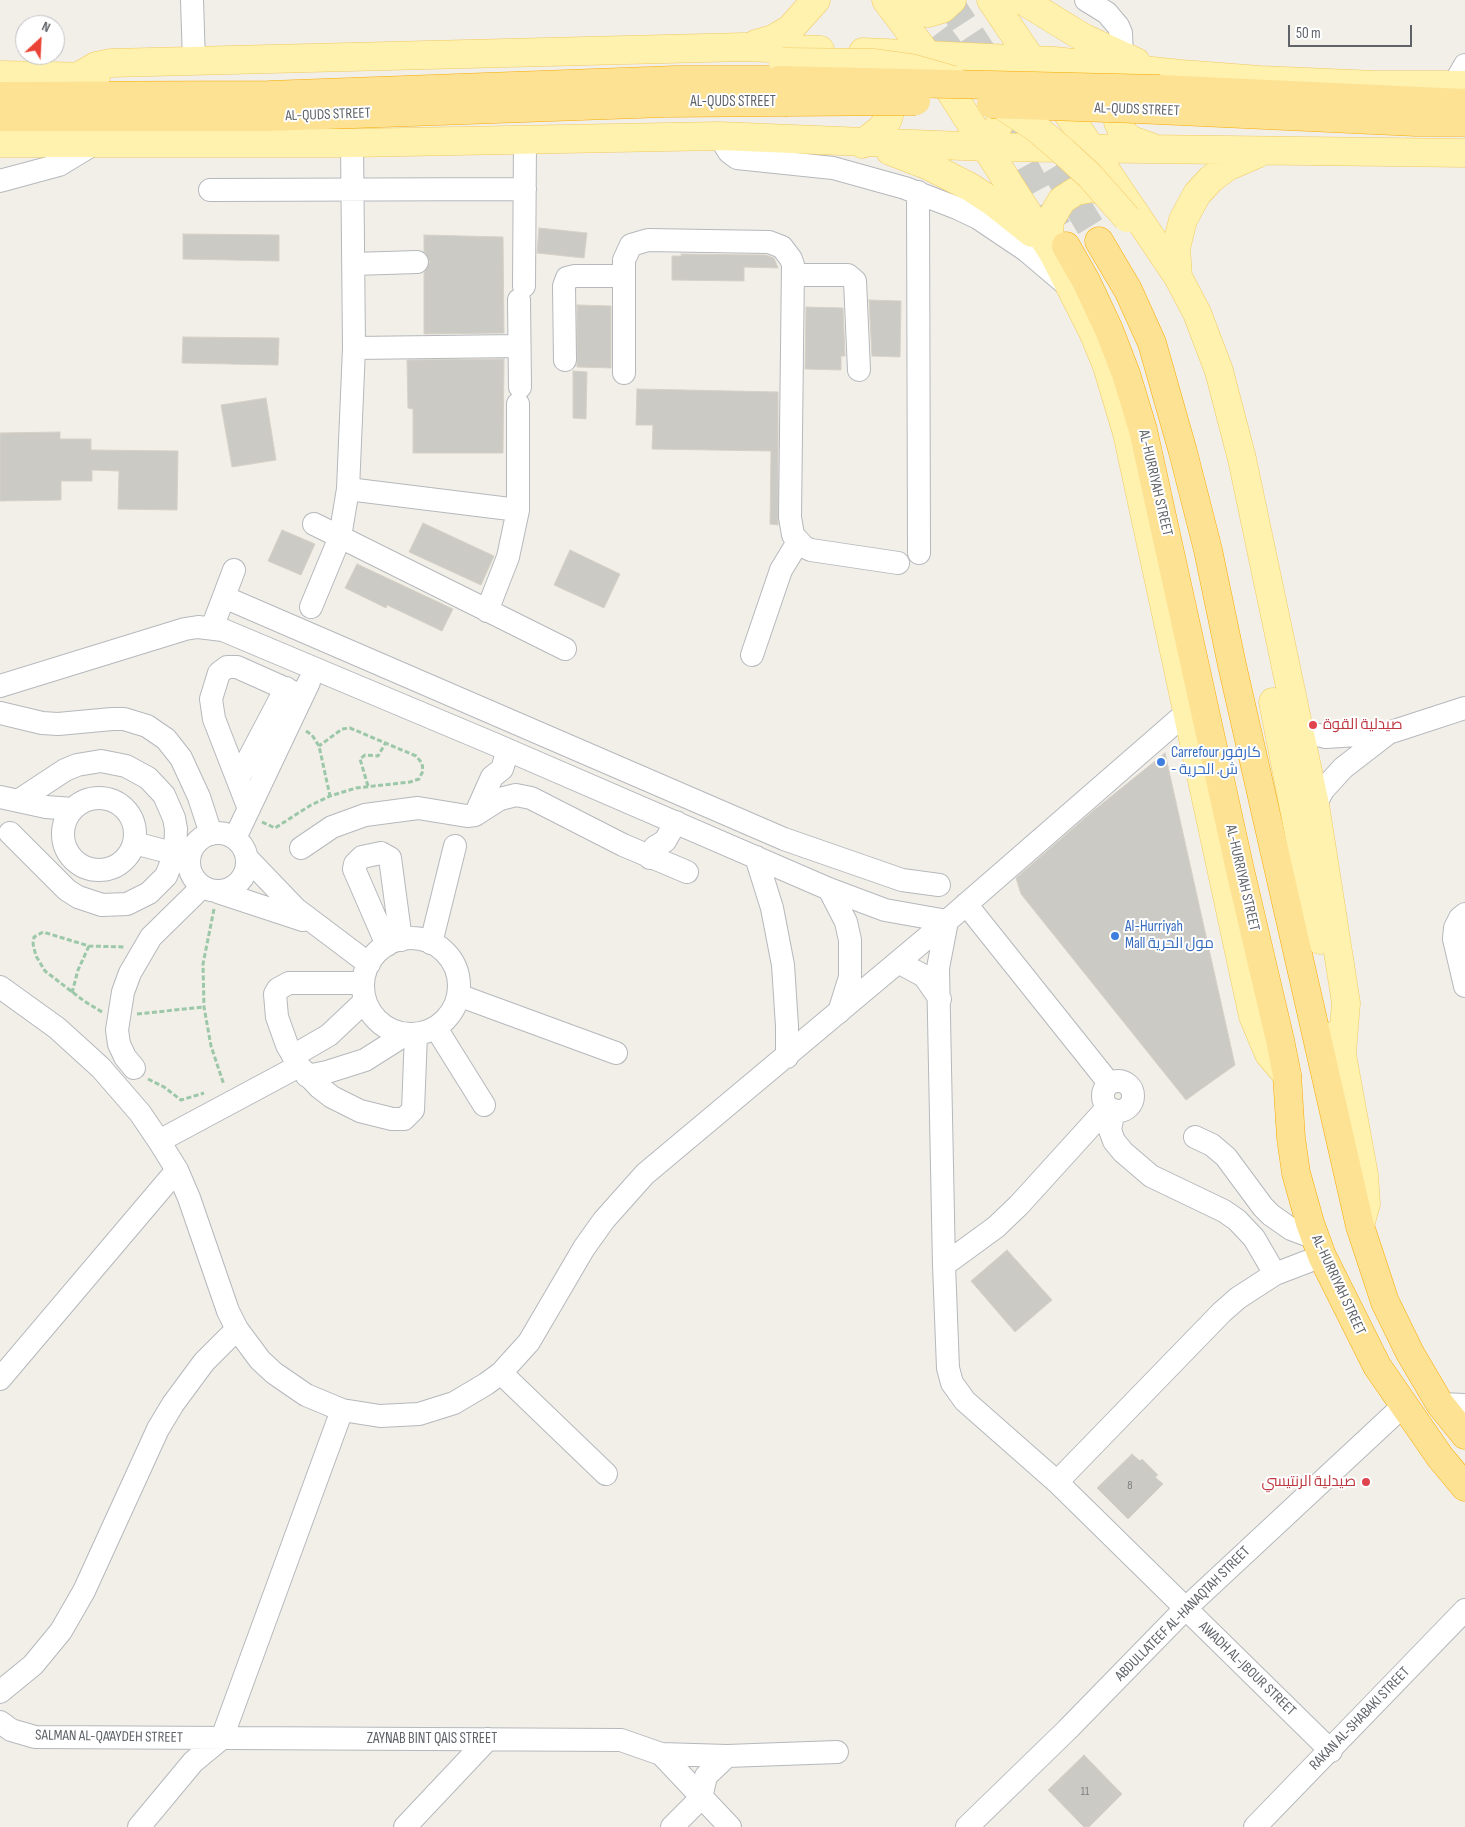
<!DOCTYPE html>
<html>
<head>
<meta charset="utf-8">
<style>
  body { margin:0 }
  #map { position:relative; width:1465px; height:1827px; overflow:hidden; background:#f1efe8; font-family:"Sofia Sans Condensed",sans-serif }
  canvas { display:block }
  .north { position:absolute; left:15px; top:15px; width:50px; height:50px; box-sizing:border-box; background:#fff; border:1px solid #bfc1c3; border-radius:50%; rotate:25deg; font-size:14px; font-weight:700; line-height:20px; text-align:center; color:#5f6368 }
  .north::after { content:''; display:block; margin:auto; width:18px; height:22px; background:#ea4335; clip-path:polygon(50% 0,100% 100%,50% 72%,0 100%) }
  .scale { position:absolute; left:1288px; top:25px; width:124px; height:22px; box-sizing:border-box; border:2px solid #5f6368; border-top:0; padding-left:6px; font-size:15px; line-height:18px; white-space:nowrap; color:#5f6368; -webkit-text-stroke:4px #fff; paint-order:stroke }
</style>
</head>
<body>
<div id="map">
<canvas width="1465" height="1827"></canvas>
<div class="north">N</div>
<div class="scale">50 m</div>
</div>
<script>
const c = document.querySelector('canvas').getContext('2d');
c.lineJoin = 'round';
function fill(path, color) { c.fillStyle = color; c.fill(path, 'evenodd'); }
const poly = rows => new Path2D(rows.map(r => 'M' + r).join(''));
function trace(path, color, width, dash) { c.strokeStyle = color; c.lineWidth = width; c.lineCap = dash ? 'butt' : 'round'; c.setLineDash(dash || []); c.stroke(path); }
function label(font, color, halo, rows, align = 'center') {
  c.font = font + ' "Sofia Sans Condensed",Cairo,sans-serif'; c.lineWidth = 4; c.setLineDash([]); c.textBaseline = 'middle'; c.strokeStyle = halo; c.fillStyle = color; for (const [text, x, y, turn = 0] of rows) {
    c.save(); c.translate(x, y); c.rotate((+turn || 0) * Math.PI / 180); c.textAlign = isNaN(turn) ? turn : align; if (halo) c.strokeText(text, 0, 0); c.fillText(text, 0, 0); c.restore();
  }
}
const building = poly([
  [539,228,587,233,584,258,537,253,539,228],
  [183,234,279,235,279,261,183,259,183,234],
  [424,235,503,237,504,333,424,334,424,273,430,262,424,251,424,235],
  [681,254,766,255,774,258,778,268,744,267,744,281,672,280,672,256,682,256,681,254],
  [869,300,901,301,900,357,872,356,869,300],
  [577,305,611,306,611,368,577,367,577,305],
  [806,307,843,308,845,356,841,356,841,370,805,369,806,307],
  [183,337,279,338,278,365,182,363,183,337],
  [504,359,503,453,413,453,413,409,408,408,407,360,504,359],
  [573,371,587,372,586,419,573,418,573,371],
  [637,389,778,392,778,525,770,524,771,451,652,449,653,425,636,425,637,389],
  [266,398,276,460,232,467,221,405,266,398],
  [60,432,60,439,91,439,91,450,178,451,177,510,118,509,119,471,92,470,92,481,61,481,61,500,0,501,0,433,60,432],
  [423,523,494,556,481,585,409,552,423,523],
  [282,530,315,544,301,575,268,561,282,530],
  [570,550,620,574,604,608,554,585,570,550],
  [357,564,453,609,442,631,387,605,386,608,345,588,357,564],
  [1165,753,1235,1065,1186,1100,1021,894,1016,878,1093,811,1165,753],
  [1007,1250,1052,1300,1015,1332,971,1281,1007,1250],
  [1132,1454,1140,1461,1142,1459,1158,1475,1155,1477,1163,1484,1128,1519,1097,1488,1132,1454],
  [1084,1755,1122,1794,1089,1827,1084,1827,1048,1790,1084,1755]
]);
fill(building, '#cccac5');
trace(building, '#d6d1c6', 1);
trace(poly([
  [912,0,967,73],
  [948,0,997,75],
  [1005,129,1061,235],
  [1032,131,1099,241]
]), '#ccccc8', 28, [28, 14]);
const minor = poly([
  [192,0,194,61],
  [1086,0,1107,13,1118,26,1121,33,1122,56],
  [1454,84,1465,65],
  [719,136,729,152,737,158,833,168,905,188,957,208,978,218,1027,251,1067,285],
  [0,181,59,165,92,145],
  [210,190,525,189],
  [918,192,919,553],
  [354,264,417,262],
  [793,275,848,275,855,281,859,370],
  [524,286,525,141],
  [519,300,520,387],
  [354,348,519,346],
  [565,360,564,286,567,278,575,276,623,276],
  [624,373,624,260,631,245,648,240,769,242,782,247,791,259,793,265,790,517,793,535,804,547,811,550,898,563],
  [348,489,518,510],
  [314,524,565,649],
  [224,597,784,839,902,880,939,885],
  [311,607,340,537,348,489,354,348,352,143],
  [487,611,508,557,518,510,518,404],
  [212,628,234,570],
  [752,655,781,570,798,542],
  [0,686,185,629,198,627,223,630,494,744,829,889,885,910,947,921],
  [0,713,42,723,58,724,112,719,124,719,147,726,166,739,181,758,199,797,211,834],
  [1298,730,1326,737,1388,733,1465,708],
  [238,779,286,688],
  [0,797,46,807,73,809],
  '63 834a36 36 0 1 1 72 0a36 36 0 1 1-72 0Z',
  [1315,805,1323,790,1343,768,1387,734],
  [249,809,214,719,211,699,219,673,227,667,237,667,302,696],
  [475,815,492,777,502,769,508,750],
  '189 862a29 29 0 1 1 58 0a29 29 0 1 1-58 0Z',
  [10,833,67,890,78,897,102,905,127,904,149,893,166,876,175,854,176,829,174,818,164,795,148,778,126,766,101,761,77,765,65,770,18,801],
  [235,838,309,682],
  [134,843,188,857],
  [301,848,332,827,365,815,418,808,467,816,475,815,500,799,516,795,531,798,623,845,687,872],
  [756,857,772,908,783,965,787,1026,787,1057],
  [650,858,655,847,665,841,676,822],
  [248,859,296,909,369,964],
  [829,889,846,922,850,940,850,977,839,1012],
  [218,892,303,920],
  [966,904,1109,1083],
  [1465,914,1460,918,1455,928,1454,939,1465,986],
  [947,921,938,968,944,1265,948,1368,952,1383,965,1401,1057,1482,1331,1751],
  '363 986a48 48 0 1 1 96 0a48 48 0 1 1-96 0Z',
  [431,943,455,846],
  [387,945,354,869,355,864,362,857,381,853,390,858,401,940],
  [898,962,924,976,940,999],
  [363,983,289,983,278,989,275,994,277,1017,287,1045,299,1066,319,1087,332,1097,360,1111,392,1119,404,1119,413,1110,416,1034],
  [0,987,57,1028,101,1068,140,1113,159,1141,177,1170,189,1198,228,1311,237,1329,260,1360,274,1373,306,1395,342,1410,380,1416,419,1414,454,1403,486,1384,501,1373,529,1342,584,1248,604,1220,645,1174,947,921,1186,713],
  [458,995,616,1053],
  [436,1028,484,1105],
  [293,1056,329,1035,365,1001],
  [134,1068,125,1057,119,1044,117,1030,123,992,130,973,151,937,202,887],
  [307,1076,327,1072,365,1060,406,1034],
  '1103 1096a15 15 0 1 1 30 0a15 15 0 1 1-30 0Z',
  [1114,1110,1110,1130,1114,1141,1123,1152,1151,1176,1224,1211,1237,1220,1254,1238,1275,1274],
  [1195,1137,1212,1145,1226,1157,1263,1207,1271,1215,1291,1229,1315,1238],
  [159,1141,299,1066],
  [944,1265,996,1227,1019,1205,1108,1107],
  [501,1373,606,1474],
  [0,1379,177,1170],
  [1440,1404,1465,1405],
  [1057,1482,1222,1312,1238,1298,1275,1274,1322,1256],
  [0,1692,33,1665,61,1631,84,1591,158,1429,173,1404,204,1362,237,1329],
  [0,1722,11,1730,35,1737,621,1740,661,1754,730,1827],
  [222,1738,342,1410],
  [661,1754,727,1756,837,1752],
  [139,1827,193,1762,222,1738],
  [405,1827,488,1739],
  [672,1827,701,1798,706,1776,727,1756],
  [967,1827,1067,1730,1186,1608,1403,1406],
  [1255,1827,1465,1610]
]);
const major = poly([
  [886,0,926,53,1053,253,1093,332,1107,366,1127,433,1253,1016,1269,1054,1287,1075],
  [891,0,909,9,928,13,942,9,952,0],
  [991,0,1178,277,1197,313,1219,371,1242,459,1315,805,1346,1003,1342,1052],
  [1022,0,1084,38,1136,62],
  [756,44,773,39,790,29,816,0],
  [863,52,1054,61,1181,74,1260,80,1375,85,1465,85],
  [0,75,96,77],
  [79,76,96,66,111,63,744,47,820,50],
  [1131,89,1123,97,1118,111,1118,122,1124,134,1131,140,1151,147],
  [0,143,352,143,719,136,987,147,1465,153],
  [862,144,881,129,888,119,891,107,891,95,884,79],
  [987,147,1018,89],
  [890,151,929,166,970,187,993,202,1032,233],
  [1053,252,1049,231,1050,220,1062,200,1076,191,1093,188,1107,192,1118,199],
  [1178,277,1176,248,1183,220,1197,194,1211,179,1227,167,1257,154],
  [1273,702,1320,940],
  [1338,1033,1364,1175,1366,1204,1360,1225]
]);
const highway = poly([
  [1160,89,1465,103],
  [0,96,269,95,676,80,779,80],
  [1136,109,1416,122,1465,122],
  [0,117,268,117,665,103,785,102],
  [1099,241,1128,290,1152,343,1183,452,1208,550,1232,665,1360,1226,1385,1302,1410,1353,1440,1404,1465,1435],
  [1066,246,1086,281,1109,330,1126,374,1143,430,1240,870,1280,1040,1287,1075,1291,1138,1296,1173,1310,1223,1322,1256,1377,1366,1440,1457,1465,1487]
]);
trace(minor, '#b5b8bc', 24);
trace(major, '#f2c960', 29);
trace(highway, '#f9ab00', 29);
trace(poly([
  [306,731,312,735,319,746,330,796],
  [368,786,360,759,365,755,378,756,386,742],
  [262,822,275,828,311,805,330,796,356,788,410,782,419,779,423,771,422,763,416,756,350,728,342,729,319,746],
  [214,909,203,964,204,1007,211,1046,224,1085],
  [72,993,78,970,89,946],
  [102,1012,84,1001,45,971,36,956,33,944,34,937,43,932,89,946,124,947],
  [137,1014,204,1007],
  [148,1079,164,1087,181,1100,204,1093]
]), '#9cc7a9', 3, [5, 2.5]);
trace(minor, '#fff', 22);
trace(major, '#fff2af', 28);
trace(highway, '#fde293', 28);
const majorBridge = poly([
  [783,62,875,63,911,68,953,80],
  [992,99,1036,128,1064,152,1090,176,1127,218]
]);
const highwayBridge = poly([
  [779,80,1160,89],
  [785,102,916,101],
  [991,104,1136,109]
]);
trace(majorBridge, '#f2c960', 29, []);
trace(highwayBridge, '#f9ab00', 29, []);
trace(majorBridge, '#fff2af', 28);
trace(highwayBridge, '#fde293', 28);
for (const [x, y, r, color] of [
  [1313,725,5,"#e0444e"],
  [1161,762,5,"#3f7fe0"],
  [1115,936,5,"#3f7fe0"],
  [1366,1482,5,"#e0444e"]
]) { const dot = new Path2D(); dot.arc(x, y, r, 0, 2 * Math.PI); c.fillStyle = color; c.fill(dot); trace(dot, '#fff', 2); }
label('12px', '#7a7d7f', null, [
  ["8",1130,1486],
  ["11",1085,1792]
]);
label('15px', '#5f6368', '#fff', [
  ["AL-QUDS STREET",733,102],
  ["AL-QUDS STREET",1137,110,2],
  ["AL-QUDS STREET",328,115,-2],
  ["AL-HURRIYAH STREET",1155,483,77],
  ["AL-HURRIYAH STREET",1242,878,77],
  ["AL-HURRIYAH STREET",1338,1285,65],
  ["ABDULLATEEF AL-HANAQTAH STREET",1183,1614,-45],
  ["AWADH AL-JBOUR STREET",1247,1669,44],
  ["RAKAN AL-SHABAKI STREET",1360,1719,-46],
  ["SALMAN AL-QA‘AYDEH STREET",109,1737,1],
  ["ZAYNAB BINT QAIS STREET",432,1739]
]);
label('15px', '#be3a42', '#fff', [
  ["صيدلية القوة",1323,725],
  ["صيدلية الرنتيسي",1356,1482,"right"]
], 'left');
label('15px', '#366cbe', '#fff', [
  ["Carrefour كارفور",1171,753],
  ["- ش. الحرية",1171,770],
  ["ِAl-Hurriyah",1125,927],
  ["Mall مول الحرية",1125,944]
], 'left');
</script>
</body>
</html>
